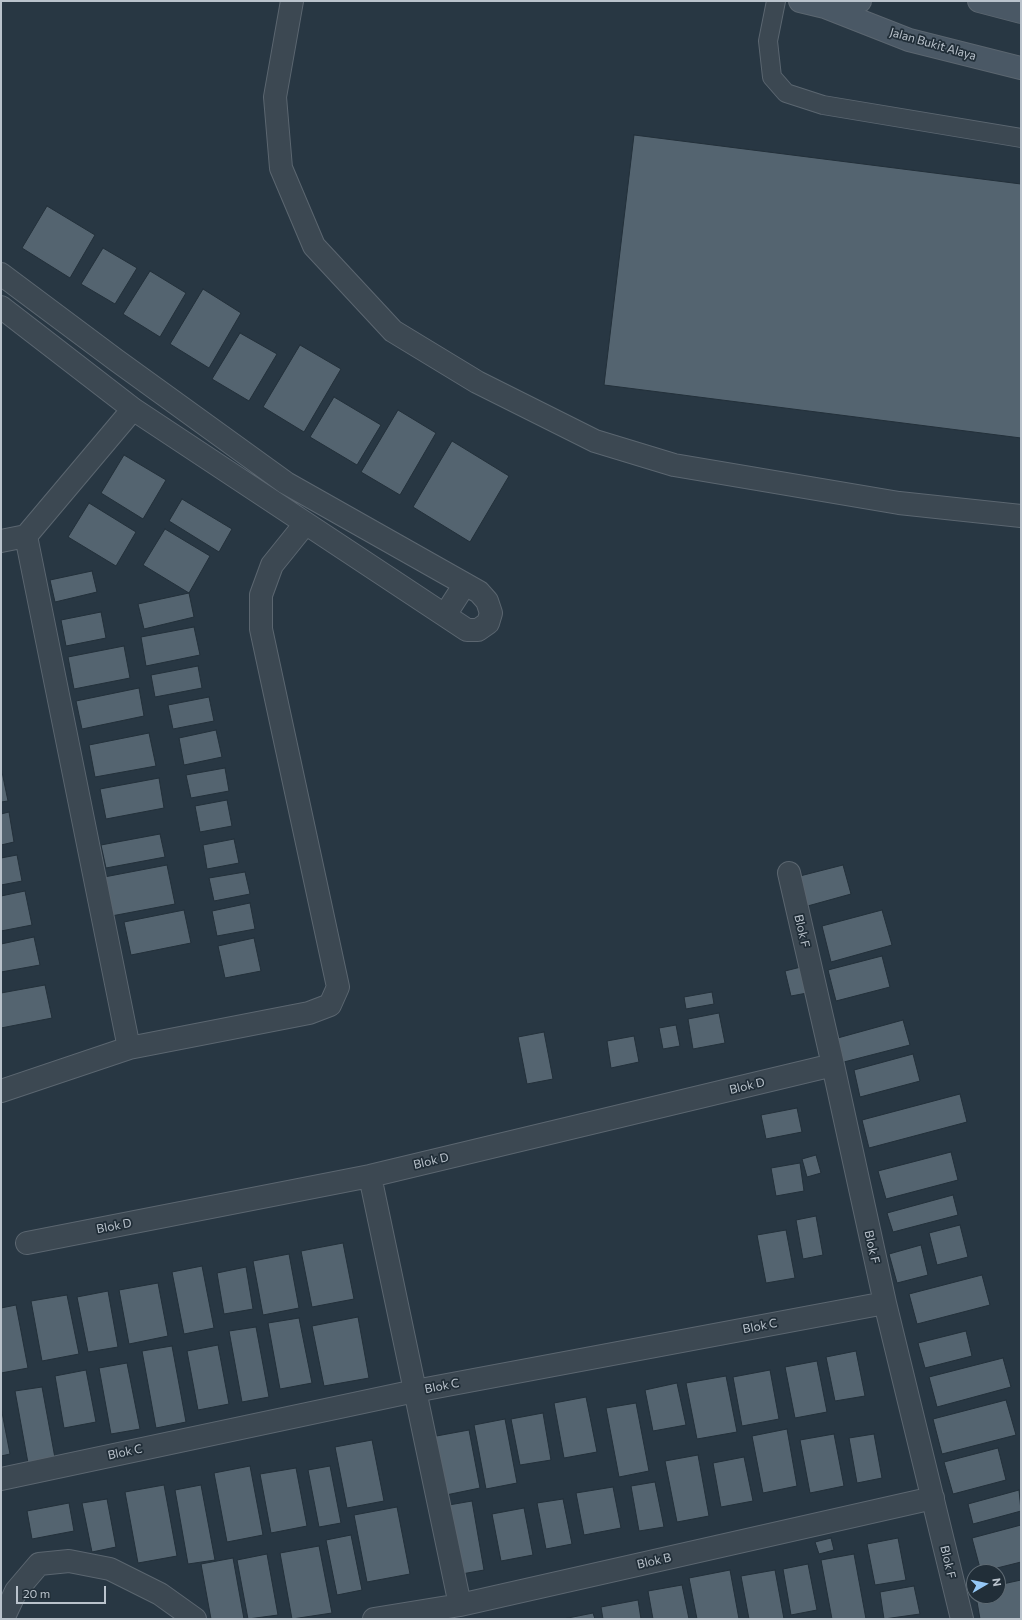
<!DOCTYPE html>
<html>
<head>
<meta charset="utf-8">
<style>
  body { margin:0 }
  #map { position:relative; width:1022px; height:1620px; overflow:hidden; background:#283743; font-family:Commissioner,sans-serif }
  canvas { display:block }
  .frame { position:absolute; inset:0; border:2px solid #bac3cc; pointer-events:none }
  .north { position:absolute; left:966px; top:1564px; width:40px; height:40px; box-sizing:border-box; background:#212e38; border:1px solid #5e6a73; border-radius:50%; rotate:81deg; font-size:11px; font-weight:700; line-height:16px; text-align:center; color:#bac3cc }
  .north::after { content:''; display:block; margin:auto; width:14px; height:18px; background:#95c8f6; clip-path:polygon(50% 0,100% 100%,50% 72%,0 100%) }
  .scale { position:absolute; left:16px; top:1586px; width:90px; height:18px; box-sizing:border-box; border:2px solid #bac3cc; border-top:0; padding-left:5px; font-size:12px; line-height:14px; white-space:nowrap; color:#bac3cc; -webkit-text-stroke:3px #212e38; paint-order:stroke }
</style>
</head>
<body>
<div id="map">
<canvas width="1022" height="1620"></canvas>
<div class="frame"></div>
<div class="north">N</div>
<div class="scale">20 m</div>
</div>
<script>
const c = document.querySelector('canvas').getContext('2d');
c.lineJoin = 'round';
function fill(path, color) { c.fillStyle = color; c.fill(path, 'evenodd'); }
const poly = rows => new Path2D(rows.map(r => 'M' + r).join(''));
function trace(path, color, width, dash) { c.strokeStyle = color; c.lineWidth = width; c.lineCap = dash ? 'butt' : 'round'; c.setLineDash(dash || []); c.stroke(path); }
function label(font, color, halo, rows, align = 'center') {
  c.font = font + ' Commissioner,sans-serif'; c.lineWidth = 3.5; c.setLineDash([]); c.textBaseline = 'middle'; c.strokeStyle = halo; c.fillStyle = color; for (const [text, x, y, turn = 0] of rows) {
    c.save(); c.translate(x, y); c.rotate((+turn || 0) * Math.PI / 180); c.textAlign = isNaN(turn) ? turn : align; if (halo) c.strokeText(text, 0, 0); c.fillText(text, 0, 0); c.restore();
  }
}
const building = poly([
  [634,135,1021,184,1021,438,604,385,634,135],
  [47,206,95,235,70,278,22,248,47,206],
  [103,248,137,268,115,304,81,284,103,248],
  [150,271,186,293,160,337,123,314,150,271],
  [203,289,241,313,209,368,170,344,203,289],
  [240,333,277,354,249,401,212,379,240,333],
  [300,345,341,369,304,432,263,407,300,345],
  [334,397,381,425,357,465,310,437,334,397],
  [398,410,436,433,400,495,361,472,398,410],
  [452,441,509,476,470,542,413,507,452,441],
  [124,455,166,480,143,519,101,493,124,455],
  [182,499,232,529,219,552,169,521,182,499],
  [89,503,136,532,116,566,68,537,89,503],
  [165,529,210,556,189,593,143,565,165,529],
  [92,571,97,592,55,602,50,580,92,571],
  [189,593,194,617,144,629,138,604,189,593],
  [101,612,106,638,66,646,61,620,101,612],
  [194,627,200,655,146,666,141,637,194,627],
  [124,646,130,678,74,689,68,657,124,646],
  [198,666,202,688,155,697,151,675,198,666],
  [139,688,144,716,82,729,76,701,139,688],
  [209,697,214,721,173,729,168,705,209,697],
  [216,730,222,757,184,765,179,738,216,730],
  [149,733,156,766,95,777,89,745,149,733],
  [1,767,8,801,1,802,1,767],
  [225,768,229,791,191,798,186,775,225,768],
  [159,778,164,808,106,819,100,789,159,778],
  [227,800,232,826,200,832,195,806,227,800],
  [9,812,14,842,1,845,1,814,9,812],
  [160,834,165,857,106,868,101,845,160,834],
  [234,839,239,863,207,869,203,845,234,839],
  [17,855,22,881,1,885,1,858,17,855],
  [167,865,175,904,106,917,99,878,167,865],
  [843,865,851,894,804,907,796,877,843,865],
  [245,872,250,894,214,901,209,878,245,872],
  [25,891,32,925,1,931,1,896,25,891],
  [250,903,255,929,217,936,212,911,250,903],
  [184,910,191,943,131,955,124,922,184,910],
  [882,910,892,945,831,962,822,926,882,910],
  [34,937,40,965,1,972,1,944,34,937],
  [254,938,261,971,225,978,218,946,254,938],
  [882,956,890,987,836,1001,828,970,882,956],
  [801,967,807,993,791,996,785,971,801,967],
  [45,985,52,1018,1,1028,1,993,45,985],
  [712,992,714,1004,686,1009,684,997,712,992],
  [719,1013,725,1043,693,1049,688,1019,719,1013],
  [903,1020,910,1045,840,1063,834,1039,903,1020],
  [676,1025,680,1046,663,1049,659,1028,676,1025],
  [544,1032,553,1079,527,1084,518,1037,544,1032],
  [634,1036,639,1062,611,1068,607,1041,634,1036],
  [913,1054,920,1081,860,1097,854,1070,913,1054],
  [960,1094,967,1122,869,1148,862,1120,960,1094],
  [797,1108,802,1132,766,1139,761,1115,797,1108],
  [951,1152,958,1180,886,1199,878,1171,951,1152],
  [816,1155,821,1173,807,1177,802,1159,816,1155],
  [800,1163,804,1191,776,1196,771,1168,800,1163],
  [953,1195,958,1215,893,1232,887,1213,953,1195],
  [816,1216,823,1255,803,1259,796,1220,816,1216],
  [960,1225,968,1257,937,1265,929,1233,960,1225],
  [786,1230,795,1278,766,1283,757,1235,786,1230],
  [343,1243,354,1299,312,1307,301,1251,343,1243],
  [921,1245,928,1275,897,1283,889,1254,921,1245],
  [289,1254,299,1308,263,1315,253,1261,289,1254],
  [202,1266,214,1328,184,1334,172,1272,202,1266],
  [246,1267,253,1309,224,1314,217,1273,246,1267],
  [982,1275,990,1305,917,1324,909,1294,982,1275],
  [158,1283,168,1336,129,1344,119,1290,158,1283],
  [108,1291,118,1347,88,1352,77,1297,108,1291],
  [67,1295,79,1354,42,1361,31,1301,67,1295],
  [16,1305,28,1368,1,1373,1,1308,16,1305],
  [358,1317,369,1378,324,1386,312,1326,358,1317],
  [299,1318,312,1383,280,1389,268,1323,299,1318],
  [256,1327,269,1397,242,1402,229,1331,256,1327],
  [966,1331,972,1356,925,1368,918,1343,966,1331],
  [218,1345,229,1404,198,1410,187,1351,218,1345],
  [172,1346,186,1422,156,1428,142,1351,172,1346],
  [856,1351,865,1396,835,1401,826,1357,856,1351],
  [1003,1358,1011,1387,937,1407,929,1377,1003,1358],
  [817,1361,827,1412,795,1418,785,1367,817,1361],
  [127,1363,140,1429,111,1434,99,1368,127,1363],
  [86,1370,96,1422,64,1428,55,1376,86,1370],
  [770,1370,779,1419,742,1426,733,1377,770,1370],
  [726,1376,737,1432,697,1439,686,1383,726,1376],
  [677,1383,686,1425,653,1431,645,1390,677,1383],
  [42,1387,55,1458,28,1463,15,1391,42,1387],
  [586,1397,597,1452,564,1458,554,1403,586,1397],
  [1006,1400,1016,1435,942,1454,933,1419,1006,1400],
  [636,1403,649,1471,619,1477,606,1408,636,1403],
  [1,1407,10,1454,1,1456,1,1407],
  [543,1413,551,1460,520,1465,511,1419,543,1413],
  [505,1419,517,1483,486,1489,474,1425,505,1419],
  [787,1429,797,1486,763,1493,752,1436,787,1429],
  [469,1430,480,1488,441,1496,431,1437,469,1430],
  [834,1434,844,1486,810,1493,800,1440,834,1434],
  [874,1434,882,1478,857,1483,849,1438,874,1434],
  [372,1440,384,1501,347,1508,335,1447,372,1440],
  [998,1448,1006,1480,953,1494,944,1462,998,1448],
  [698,1455,709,1516,677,1522,665,1461,698,1455],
  [744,1457,753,1501,721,1507,713,1463,744,1457],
  [250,1466,263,1535,227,1542,214,1473,250,1466],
  [330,1466,341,1523,319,1527,308,1470,330,1466],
  [296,1468,307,1526,271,1533,260,1474,296,1468],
  [655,1482,664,1527,639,1531,631,1486,655,1482],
  [164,1485,177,1556,138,1563,125,1492,164,1485],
  [201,1485,215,1560,188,1564,175,1490,201,1485],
  [613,1487,621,1528,584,1535,576,1493,613,1487],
  [1019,1490,1021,1511,973,1524,968,1504,1019,1490],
  [107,1499,116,1547,92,1552,82,1503,107,1499],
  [563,1499,572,1544,546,1549,537,1503,563,1499],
  [472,1501,484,1570,456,1575,443,1506,472,1501],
  [69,1503,74,1531,32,1539,27,1511,69,1503],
  [397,1507,410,1574,367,1582,354,1515,397,1507],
  [524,1508,533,1555,501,1561,492,1514,524,1508],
  [1021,1525,1021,1562,981,1572,972,1538,1021,1525],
  [351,1535,362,1590,337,1595,326,1540,351,1535],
  [831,1538,834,1550,819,1554,815,1542,831,1538],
  [898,1538,906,1580,875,1585,867,1544,898,1538],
  [319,1546,332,1613,292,1619,280,1553,319,1546],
  [267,1554,278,1615,248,1619,237,1560,267,1554],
  [854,1554,866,1619,832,1619,821,1560,854,1554],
  [233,1558,244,1619,211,1619,201,1564,233,1558],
  [808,1564,817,1610,791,1615,783,1569,808,1564],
  [730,1570,739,1619,697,1619,689,1578,730,1570],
  [775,1570,784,1619,749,1619,741,1576,775,1570],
  [1021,1580,1021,1619,980,1619,976,1596,998,1596,998,1585,1021,1580],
  [682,1585,689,1619,653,1619,648,1591,682,1585],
  [914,1586,920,1614,884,1619,880,1592,914,1586],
  [638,1600,641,1619,603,1619,601,1607,638,1600],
  [593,1613,595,1619,563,1619,593,1613]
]);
fill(building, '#546470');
trace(building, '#23303a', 1);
const lane = poly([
  [776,1,768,41,772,77,786,93,823,105,1021,138]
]);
const street = poly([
  [292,1,275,97,281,168,314,246,393,331,477,382,595,441,674,465,899,503,1021,516],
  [1,274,116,360,286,483,479,592,487,601,491,613,488,623,478,630,467,630,133,409,1,307],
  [133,409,26,536,129,1048,309,1013,330,1005,338,987,261,629,261,595,272,565,305,524],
  [1,541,26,536],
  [445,615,465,584],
  [789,873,833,1065,885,1303,962,1619],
  [1,1091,129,1048],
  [370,1176,460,1605],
  [27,1243,370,1176,833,1065],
  [1,1479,415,1391,885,1303],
  [3,1619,16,1591,39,1564,69,1561,110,1569,160,1594,195,1619],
  [374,1619,460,1605,933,1498]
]);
const secondary = poly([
  [800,1,825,7,909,40,1021,68],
  [979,1,1021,12],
  [826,6,860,1]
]);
trace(lane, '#5b6670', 20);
trace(street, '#5b6670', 24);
trace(secondary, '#5b6670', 24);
trace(lane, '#3c4852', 18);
trace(street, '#3c4852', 22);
trace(secondary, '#4a5865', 22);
label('12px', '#bac3cc', '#212e38', [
  ["Jalan Bukit Alaya",933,44,16],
  ["Blok F",802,931,77],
  ["Blok D",747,1086,-13],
  ["Blok D",431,1161,-13],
  ["Blok D",114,1226,-11],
  ["Blok F",872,1247,78],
  ["Blok C",760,1326,-11],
  ["Blok C",442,1386,-11],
  ["Blok C",125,1452,-12],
  ["Blok B",654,1561,-13],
  ["Blok F",948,1562,77]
]);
</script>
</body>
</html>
